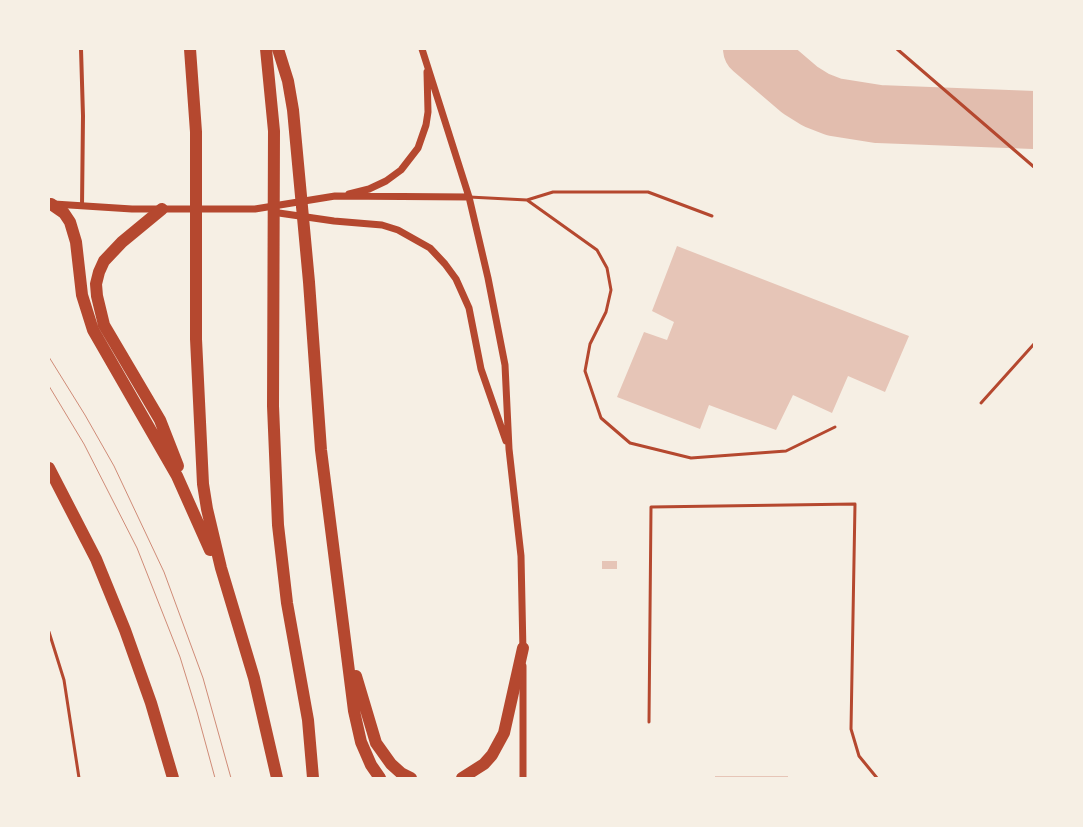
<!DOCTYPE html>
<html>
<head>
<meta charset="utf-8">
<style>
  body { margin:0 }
  #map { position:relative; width:1083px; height:827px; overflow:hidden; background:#f6efe4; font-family:"PT Sans",sans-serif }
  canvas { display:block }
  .frame { position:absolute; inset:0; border:50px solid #f6efe4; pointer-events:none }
</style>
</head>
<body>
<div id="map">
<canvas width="1083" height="827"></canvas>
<div class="frame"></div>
</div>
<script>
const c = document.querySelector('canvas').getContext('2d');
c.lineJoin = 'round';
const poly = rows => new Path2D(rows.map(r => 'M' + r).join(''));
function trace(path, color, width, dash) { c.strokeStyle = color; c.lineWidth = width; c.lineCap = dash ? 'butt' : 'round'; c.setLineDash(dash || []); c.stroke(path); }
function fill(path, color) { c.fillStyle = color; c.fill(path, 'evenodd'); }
trace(poly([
  [752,49,800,90,816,100,834,107,878,114,1034,120]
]), '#e2bdae', 58);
fill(poly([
  [677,246,909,336,885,392,848,376,832,413,793,395,776,430,709,405,700,429,617,397,644,332,667,340,674,322,652,311],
  [602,561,617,561,617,569,602,569],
  [715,776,788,776,788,778,715,778]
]), '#e6c5b7');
trace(poly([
  [897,49,1034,167],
  [469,197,527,200,553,192,648,192,712,216],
  [527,200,597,250,607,268,611,290,606,312,590,344,585,371,601,418,630,443,691,458,786,451,835,427],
  [981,403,1034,344],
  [49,632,64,680,79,778],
  [649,722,651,507,855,504,851,729,859,756,877,778]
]), '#b5482f', 3);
trace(poly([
  [81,49,83,116,82,206]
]), '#b5482f', 4);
trace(poly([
  [422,49,469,197,488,278,505,365,509,449,521,556,523,652],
  [349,194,369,189,386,181,401,170,418,148,426,125,428,112,427,72],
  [54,204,132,209,255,209,335,196,469,197],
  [272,212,334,221,382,225,398,230,430,248,445,264,456,279,469,308,481,369,506,441],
  [523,666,523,778]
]), '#b5482f', 7);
trace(poly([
  [190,49,196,132,196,339,203,484,207,509,221,568,254,678,277,778],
  [266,49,274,131,273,406,278,525,287,603,308,720,313,778],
  [278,49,288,81,293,110,309,282,321,450,354,711,361,742,371,765,380,778],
  [51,204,64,213,70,222,76,242,82,295,93,330,177,476,210,550],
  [162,209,122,242,104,261,99,272,96,284,97,296,104,325,160,420,178,466],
  [49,468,96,559,125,630,151,703,173,778],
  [356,676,376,743,391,764,401,773,411,778],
  [462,778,484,764,492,755,504,733,523,648]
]), '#b5482f', 12);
trace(poly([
  [49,357,85,415,114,466,164,572,203,678,231,778],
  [49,386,84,444,137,548,180,657,197,712,215,778]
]), '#cf8b77', 1);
</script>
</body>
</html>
